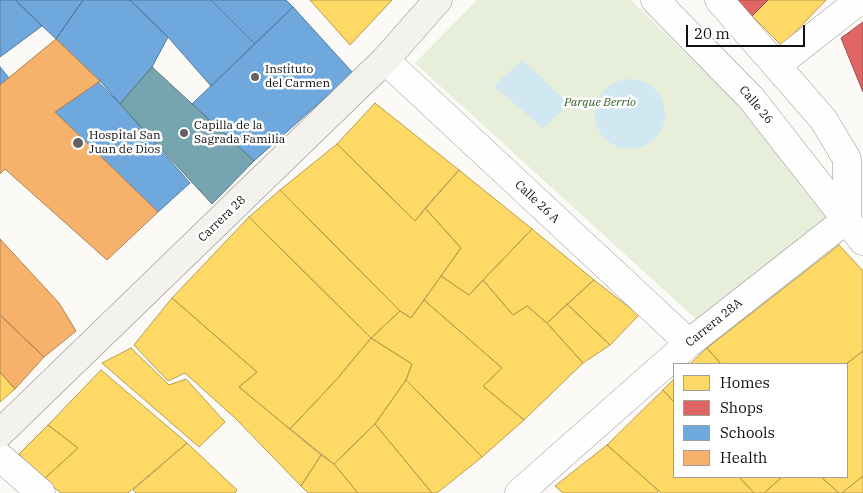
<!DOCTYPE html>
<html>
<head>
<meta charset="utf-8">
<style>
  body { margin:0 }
  #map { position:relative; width:863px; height:493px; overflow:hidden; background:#fcfaf6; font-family:"IBM Plex Serif",serif }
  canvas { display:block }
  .legend { position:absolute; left:673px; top:363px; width:175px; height:115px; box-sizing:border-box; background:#fff; border:1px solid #9f9f9f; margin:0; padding:6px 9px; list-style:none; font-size:15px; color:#101010 }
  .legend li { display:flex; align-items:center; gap:10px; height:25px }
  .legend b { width:25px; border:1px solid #9f9f9f }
  .scale { position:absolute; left:686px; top:25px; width:119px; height:22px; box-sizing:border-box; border:2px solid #101010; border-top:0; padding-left:6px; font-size:15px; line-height:18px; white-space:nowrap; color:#101010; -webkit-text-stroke:4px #fff; paint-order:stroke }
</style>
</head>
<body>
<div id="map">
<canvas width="863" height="493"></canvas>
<ul class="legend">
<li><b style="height:14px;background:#ffd966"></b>Homes</li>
<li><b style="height:14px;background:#e06666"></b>Shops</li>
<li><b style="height:14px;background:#6fa8dc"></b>Schools</li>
<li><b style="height:14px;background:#f6b26b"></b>Health</li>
</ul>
<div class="scale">20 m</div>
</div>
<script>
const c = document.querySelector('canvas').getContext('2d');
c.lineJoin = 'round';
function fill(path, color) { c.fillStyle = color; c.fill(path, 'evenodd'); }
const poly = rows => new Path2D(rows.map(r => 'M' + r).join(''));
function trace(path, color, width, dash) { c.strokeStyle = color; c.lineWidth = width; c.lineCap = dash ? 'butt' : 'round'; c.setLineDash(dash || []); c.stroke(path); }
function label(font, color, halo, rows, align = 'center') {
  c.font = font + ' "IBM Plex Serif",serif'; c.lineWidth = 5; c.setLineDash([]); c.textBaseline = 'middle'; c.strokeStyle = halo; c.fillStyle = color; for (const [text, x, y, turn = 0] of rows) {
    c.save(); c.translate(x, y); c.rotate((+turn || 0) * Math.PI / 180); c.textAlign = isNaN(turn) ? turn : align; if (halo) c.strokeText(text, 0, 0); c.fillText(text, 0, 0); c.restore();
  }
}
fill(poly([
  [477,0,631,0,733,99,837,215,697,320,415,63]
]), '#e7eed9');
fill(poly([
  [522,60,569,104,543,128,494,86],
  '595 114a35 35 0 1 1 70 0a35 35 0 1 1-70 0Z'
]), '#d1e7f1');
const homes = poly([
  [310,0,392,0,350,45,310,0],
  [768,0,826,0,782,46,752,16,768,0],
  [375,103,459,170,415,221,337,144,375,103],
  [337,144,415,221,425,208,461,248,411,318,400,311,280,190,337,144],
  [459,170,532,229,469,295,441,276,461,248,425,208,459,170],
  [280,190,400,311,371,338,249,217,280,190],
  [249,217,371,338,337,379,290,429,239,387,257,372,172,298,249,217],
  [532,229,594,280,547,323,527,306,513,315,483,280,532,229],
  [839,245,863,271,863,351,846,364,721,364,707,348,839,245],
  [441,276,469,295,483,280,513,315,527,306,547,323,583,363,524,420,483,386,502,368,424,300,441,276],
  [594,280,639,315,610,345,567,304,594,280],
  [172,298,257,372,239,387,321,455,301,486,235,418,185,373,168,381,134,345,172,298],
  [424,300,502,368,483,386,524,420,482,457,406,380,412,364,371,338,400,311,411,318,424,300],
  [567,304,610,345,583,363,547,323,567,304],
  [371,338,412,364,406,380,375,424,334,464,290,429,337,379,371,338],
  [131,348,169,385,186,379,225,422,199,447,102,363,131,348],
  [707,348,721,364,690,364,707,348],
  [863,351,863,476,842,493,839,493,821,477,847,477,846,364,863,351],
  [101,370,187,443,128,493,61,493,44,479,78,448,48,425,101,370],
  [0,372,15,389,0,402,0,372],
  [674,379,674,402,663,390,674,379],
  [406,380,482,457,437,493,432,493,375,424,406,380],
  [663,390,674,402,674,477,739,477,754,493,661,493,607,445,663,390],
  [375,424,432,493,358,493,334,464,375,424],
  [48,425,78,448,44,479,19,454,48,425],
  [187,443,237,490,235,493,136,493,133,490,187,443],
  [607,445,659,491,657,493,563,493,555,486,607,445],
  [321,455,334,464,358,493,308,493,301,486,321,455],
  [863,476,863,493,842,493,863,476],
  [739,477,782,477,764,493,754,493,739,477],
  [782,477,821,477,839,493,764,493,782,477]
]);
fill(homes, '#ffd966');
trace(homes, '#b79d4c', 1);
const shops = poly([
  [737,0,768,0,752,16,737,0],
  [863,22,863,92,841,38,863,22]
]);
fill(shops, '#e06666');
trace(shops, '#a24c4c', 1);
const schools = poly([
  [0,0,15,0,42,26,0,57,0,0],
  [15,0,83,0,56,39,15,0],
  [83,0,130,0,168,37,152,67,120,104,56,39,83,0],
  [130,0,211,0,255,44,211,86,168,37,130,0],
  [211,0,286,0,293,7,255,44,211,0],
  [293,7,353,73,254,161,192,104,293,7],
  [0,67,9,78,0,85,0,67],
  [100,81,190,183,158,212,55,112,100,81]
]);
fill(schools, '#6fa8dc');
trace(schools, '#527a9f', 1);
const health = poly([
  [56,39,100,81,55,112,158,212,107,260,5,169,0,174,0,85,56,39],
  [0,239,59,303,76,331,44,357,0,315,0,239],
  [0,315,44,357,15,389,0,372,0,315]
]);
fill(health, '#f6b26b');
trace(health, '#b18150', 1);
const public = poly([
  [152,67,254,161,212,204,120,104,152,67]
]);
fill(public, '#76a5af');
trace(public, '#57787f', 1);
const minor = poly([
  [655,0,751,98,863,241],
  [719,0,823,119,847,159,847,219],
  [385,60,689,343],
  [777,65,860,0],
  [0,457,41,493],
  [519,493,689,343,847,219]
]);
const secondary = poly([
  [0,433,385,60,438,0]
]);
trace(minor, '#969594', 29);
trace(secondary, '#8d8c8a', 29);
trace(minor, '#fffefe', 28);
trace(secondary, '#f4f2ec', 28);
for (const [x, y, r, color] of [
  [255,77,5,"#636260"],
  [184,133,5,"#636260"],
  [78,143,6,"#636260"]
]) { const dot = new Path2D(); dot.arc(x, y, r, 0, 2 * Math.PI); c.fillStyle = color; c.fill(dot); trace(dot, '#fff', 2); }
label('12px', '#101010', '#fff', [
  ["Instituto",265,70],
  ["del Carmen",265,84],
  ["Capilla de la",194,126],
  ["Sagrada Familia",194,140],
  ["Hospital San",89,136],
  ["Juan de Dios",89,150]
], 'left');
label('italic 12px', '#356127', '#fff', [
  ["Parque Berrío",600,103]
]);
label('12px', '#101010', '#fff', [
  ["Calle 26",756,105,50],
  ["Calle 26 A",537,202,43],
  ["Carrera 28",222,219,-44],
  ["Carrera 28A",714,323,-39]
]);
</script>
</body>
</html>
